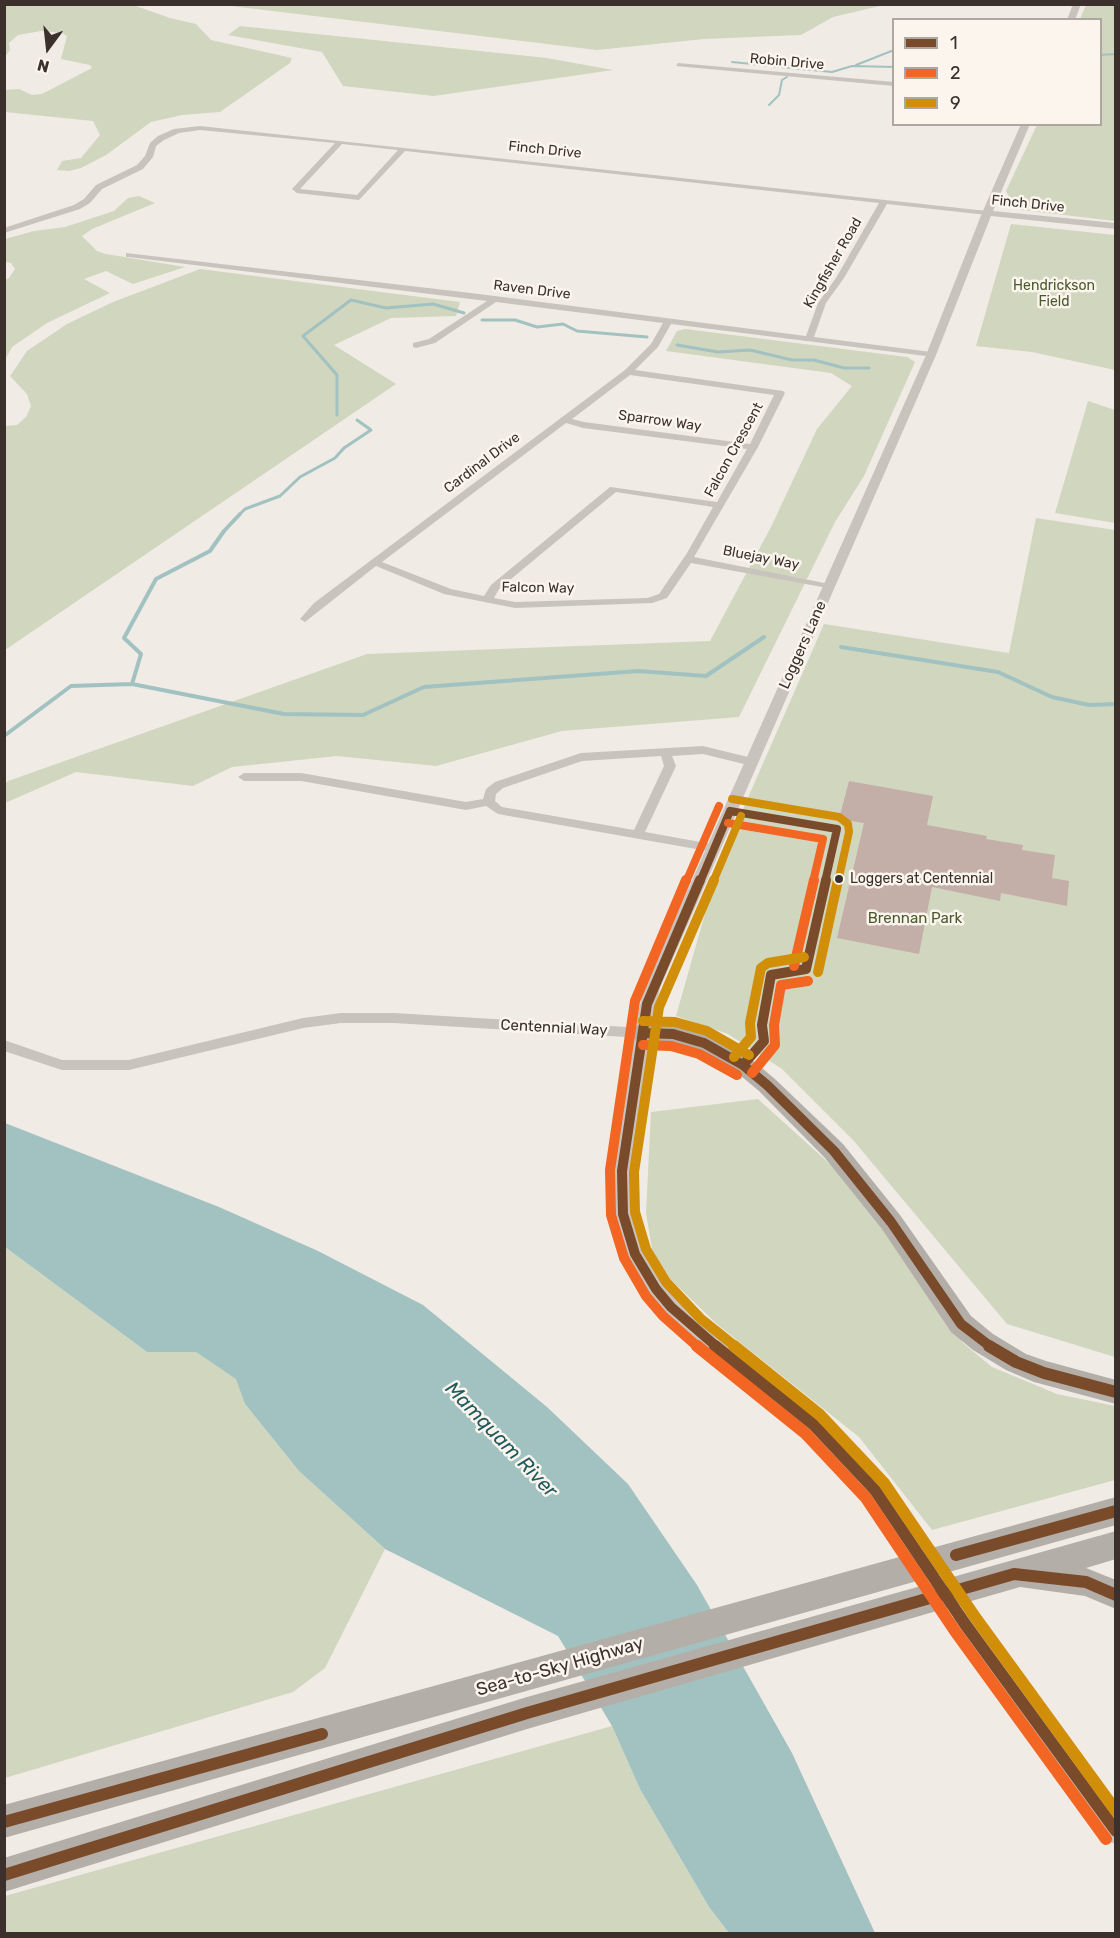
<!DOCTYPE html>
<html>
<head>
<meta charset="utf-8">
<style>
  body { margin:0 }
  #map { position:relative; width:1120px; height:1938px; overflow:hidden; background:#f0ebe5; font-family:Rubik,sans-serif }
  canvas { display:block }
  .frame { position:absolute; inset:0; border:6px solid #3b302b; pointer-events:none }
  .legend { position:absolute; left:892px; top:18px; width:210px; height:108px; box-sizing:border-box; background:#fbf5ee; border:2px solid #aea6a0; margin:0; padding:8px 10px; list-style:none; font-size:18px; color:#3b302b }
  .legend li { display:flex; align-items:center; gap:12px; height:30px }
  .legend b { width:30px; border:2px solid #aea6a0 }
  .north { position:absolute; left:18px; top:18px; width:60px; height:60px; -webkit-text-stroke:4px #fbf5ee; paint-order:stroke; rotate:195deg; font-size:16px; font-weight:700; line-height:24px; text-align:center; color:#3b302b }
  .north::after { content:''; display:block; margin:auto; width:21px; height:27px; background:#3b302b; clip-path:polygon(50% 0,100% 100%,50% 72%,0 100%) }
</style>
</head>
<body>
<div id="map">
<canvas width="1120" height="1938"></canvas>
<div class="frame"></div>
<ul class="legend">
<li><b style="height:8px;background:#7a4b2a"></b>1</li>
<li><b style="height:8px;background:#f26522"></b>2</li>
<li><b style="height:8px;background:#d18e09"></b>9</li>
</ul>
<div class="north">N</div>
</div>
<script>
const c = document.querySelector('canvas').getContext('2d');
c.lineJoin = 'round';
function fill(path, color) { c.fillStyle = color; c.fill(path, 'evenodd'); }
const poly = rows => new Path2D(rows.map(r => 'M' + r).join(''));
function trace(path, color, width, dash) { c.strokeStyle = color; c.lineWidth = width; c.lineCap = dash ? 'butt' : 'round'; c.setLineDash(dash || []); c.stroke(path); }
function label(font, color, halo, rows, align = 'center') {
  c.font = font + ' Rubik,sans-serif'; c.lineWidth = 5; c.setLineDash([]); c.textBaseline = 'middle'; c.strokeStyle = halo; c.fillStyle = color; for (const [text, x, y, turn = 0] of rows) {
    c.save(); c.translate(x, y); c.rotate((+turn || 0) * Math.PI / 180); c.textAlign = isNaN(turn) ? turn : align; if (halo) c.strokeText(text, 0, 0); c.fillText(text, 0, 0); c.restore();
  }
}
fill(poly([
  [5,4,133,5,170,18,196,24,211,40,292,58,290,63,220,112,182,115,151,122,106,155,81,168,69,171,57,170,62,161,81,158,100,135,93,121,5,112,5,90,19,89,32,95,42,94,92,68,90,65,61,59,67,36,62,33,41,31,18,35,9,43,10,50,5,57],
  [223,5,884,5,833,17,801,35,704,39,597,50],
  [1086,5,1115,5,1115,221,1022,210,1014,206,1006,191,1037,125,1100,124,1100,20,1080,19],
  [240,26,547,58,613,70,434,96,343,86,322,52,228,35],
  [139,196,155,203,92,229,82,236,97,251,106,254,185,267,133,284,106,271,84,279,110,293,47,323,12,347,5,360,5,280,9,278,15,269,11,263,5,262,5,239,34,231,65,227,114,211,128,198],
  [1011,224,1115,235,1115,370,1032,352,976,346],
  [200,269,460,302,456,316,391,318,334,345,396,384,5,650,5,426,17,425,26,417,31,406,27,394,10,376,27,351,67,324,113,302],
  [685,329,907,357,915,362,864,476,835,522,739,717,562,731,436,766,337,756,232,767,193,786,76,772,5,803,5,784,8,781,367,654,710,641,771,527,817,429,852,386,831,373,666,351,677,331],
  [1088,401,1115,410,1115,523,1055,513],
  [1036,518,1115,530,1115,1357,1007,1324,853,1140,782,1069,728,1034,676,1016,719,864,824,624,1009,653],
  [758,1099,831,1165,879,1218,963,1343,992,1367,1057,1394,1115,1406,1115,1480,932,1530,859,1437,718,1325,664,1273,652,1249,646,1213,651,1112],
  [5,1247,147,1352,196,1352,237,1379,245,1404,299,1471,385,1549,325,1668,293,1692,5,1778],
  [612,1726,640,1789,709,1907,729,1933,5,1934,5,1896]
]), '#d1d6bf');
fill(poly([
  [5,1123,219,1207,318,1251,423,1305,547,1407,628,1484,697,1585,792,1753,875,1933,729,1933,709,1907,640,1789,612,1726,558,1636,385,1549,299,1471,245,1404,236,1379,196,1352,147,1352,5,1247]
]), '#a1c2c1');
trace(poly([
  [1100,55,1116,54],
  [732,62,832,72,852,66,894,67],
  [856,65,894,50],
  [769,105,779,95,782,80,787,77]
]), '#a1c2c1', 2);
trace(poly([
  [482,320,515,320,537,327,563,324,577,331,647,337],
  [677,345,718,352,750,350,792,360,814,360,844,368,869,368],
  [337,415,337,375,303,336,351,300,386,308,433,304,464,313],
  [239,515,245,509,280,496,300,477,335,458,344,448,371,430,357,420]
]), '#a1c2c1', 3);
trace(poly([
  [841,647,998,672,1052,697,1089,705,1116,704],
  [132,684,141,654,124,638,156,579,210,551,224,531,240,514],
  [4,736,71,686,132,684,284,714,363,715,424,687,638,671,706,676,764,637]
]), '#a1c2c1', 4);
fill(poly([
  [849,781,933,796,927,825,987,836,986,839,1023,845,1022,850,1055,855,1052,878,1069,881,1067,906,1001,893,1000,901,932,887,919,954,837,938,864,823,839,819]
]), '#c3afa7');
trace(poly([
  [902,1533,965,1624]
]), '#ccc6c0', 22, [22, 11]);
fill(poly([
  [678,63,894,82,894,86,676,66,678,63],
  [200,126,987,211,991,213,987,215,887,204,844,278,826,303,814,337,931,352,934,353,934,357,671,324,658,347,635,370,783,391,785,393,758,447,694,557,829,584,834,587,833,589,691,563,667,598,652,603,515,608,444,594,376,566,305,622,300,619,314,603,625,370,651,344,663,323,496,302,435,343,416,348,413,347,413,343,429,339,487,301,129,257,126,257,126,253,471,293,806,336,818,303,836,278,879,203,405,151,359,200,297,193,292,189,335,143,200,130,179,133,164,140,156,146,153,157,143,169,102,189,90,203,80,209,4,233,4,228,74,205,84,199,96,185,137,165,145,156,150,143,158,136,174,129,200,126],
  [342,144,398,150,357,195,300,189,342,144],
  [630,375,774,395,750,444,584,422,572,419,630,375],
  [566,423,583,428,747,449,717,502,610,487,491,585,484,596,451,589,382,562,566,423],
  [616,492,713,507,687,553,659,594,647,598,515,602,494,598,499,589,616,492],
  [703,746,756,759,758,762,752,766,703,754,672,756,676,766,645,832,717,845,719,848,713,852,498,814,486,806,466,810,301,781,244,781,238,777,244,773,301,773,466,802,483,799,486,789,495,782,581,753,703,746],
  [661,756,664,766,634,830,502,807,495,801,496,794,503,788,582,761,661,756],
  [341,1013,394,1013,643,1028,648,1029,650,1033,648,1037,643,1038,394,1023,341,1023,303,1028,129,1070,62,1070,4,1051,4,1040,62,1060,129,1060,303,1018,341,1013]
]), '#c9c3be');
fill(poly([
  [1073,4,1081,4,1075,20,1067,20,1073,4],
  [1021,124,1030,124,993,211,1116,223,1116,229,991,216,936,355,660,988,652,1021,631,1171,632,1214,637,1234,644,1252,663,1283,700,1322,794,1396,840,1436,883,1483,910,1526,913,1533,910,1540,902,1543,894,1540,867,1497,826,1450,780,1408,686,1334,649,1295,628,1260,619,1234,614,1214,613,1171,636,1021,644,988,926,355,982,213,1021,124],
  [965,1613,973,1616,1116,1811,1116,1844,1107,1841,957,1632,954,1624,957,1616,965,1613]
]), '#c9c3be');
fill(poly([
  [643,1024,673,1025,712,1037,751,1059,775,1079,843,1144,900,1215,971,1316,993,1334,1026,1354,1046,1361,1116,1380,1116,1404,1034,1382,1006,1370,973,1350,951,1332,882,1229,825,1158,759,1091,735,1071,696,1049,673,1043,635,1039,631,1033,635,1027,643,1024],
  [1116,1497,1116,1525,4,1838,4,1805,1116,1497],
  [1116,1531,1116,1559,1086,1568,1116,1580,1116,1609,1085,1596,1020,1587,527,1729,4,1892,4,1858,527,1697,1116,1531]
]), '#b4aea8');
trace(poly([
  [730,811,837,829,825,882],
  [700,882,730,811]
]), '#7a4b2a', 8);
trace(poly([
  [700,880,647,1004,622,1171,623,1214,635,1254,656,1289,671,1307,717,1347],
  [806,969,826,880],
  [643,1033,673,1034,704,1043,743,1065,767,1085,834,1151,891,1222,961,1324,991,1347],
  [743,1065,764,1041,762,1025,771,975,806,969]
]), '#7a4b2a', 10);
trace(poly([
  [715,1346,813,1424,875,1490,965,1624,1116,1831],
  [989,1346,1016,1362,1044,1373,1116,1392],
  [956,1555,1116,1511],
  [4,1822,322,1734],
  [4,1875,527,1713,1014,1574,1086,1582,1116,1595]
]), '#7a4b2a', 12);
trace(poly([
  [728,823,823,839,813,882],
  [686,882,719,806]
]), '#f26522', 8);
trace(poly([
  [686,880,635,1001,610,1170,611,1215,624,1258,646,1296,663,1316,698,1347],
  [794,966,814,880],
  [643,1045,671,1046,699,1054,737,1075],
  [752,1073,775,1045,774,1025,781,985,808,981]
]), '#f26522', 10);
trace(poly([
  [697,1346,805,1433,866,1498,955,1631,1106,1839]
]), '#f26522', 12);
trace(poly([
  [732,799,839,817,848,824,849,832,838,882],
  [713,882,741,816]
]), '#d18e09', 8);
trace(poly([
  [714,880,659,1007,634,1172,635,1212,646,1249,666,1282,701,1319,736,1347],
  [818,972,838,880],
  [643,1021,675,1022,707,1031,749,1055],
  [734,1057,751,1037,750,1023,761,968,768,963,804,957]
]), '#d18e09', 10);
trace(poly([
  [734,1346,820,1415,884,1483,975,1617,1116,1811]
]), '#d18e09', 12);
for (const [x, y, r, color] of [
  [839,879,5,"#3b302b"]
]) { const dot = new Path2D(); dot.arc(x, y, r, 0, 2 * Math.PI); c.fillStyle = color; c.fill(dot); trace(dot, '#fbf5ee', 2); }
label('14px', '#3b302b', '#fbf5ee', [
  ["Robin Drive",787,62,5],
  ["Finch Drive",545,150,6],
  ["Finch Drive",1028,204,6],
  ["Kingfisher Road",833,263,-60],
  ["Raven Drive",532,290,7],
  ["Sparrow Way",660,421,8],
  ["Falcon Crescent",734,450,-61],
  ["Cardinal Drive",482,463,-37],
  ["Bluejay Way",761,558,11],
  ["Falcon Way",538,588,1]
]);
label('14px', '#4a5a2e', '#fbf5ee', [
  ["Hendrickson",1054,286],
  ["Field",1054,302]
]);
label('14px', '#3b302b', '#fbf5ee', [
  ["Loggers at Centennial",850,879]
], 'left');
label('15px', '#3b302b', '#fbf5ee', [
  ["Loggers Lane",803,645,-66],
  ["Centennial Way",554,1028,3]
]);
label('15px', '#4a5a2e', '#fbf5ee', [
  ["Brennan Park",915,919]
]);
label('18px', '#3b302b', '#fbf5ee', [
  ["Sea-to-Sky Highway",560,1667,-16]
]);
label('italic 20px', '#1f5a5e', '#fbf5ee', [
  ["Mamquam River",501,1440,46]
]);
</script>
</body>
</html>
